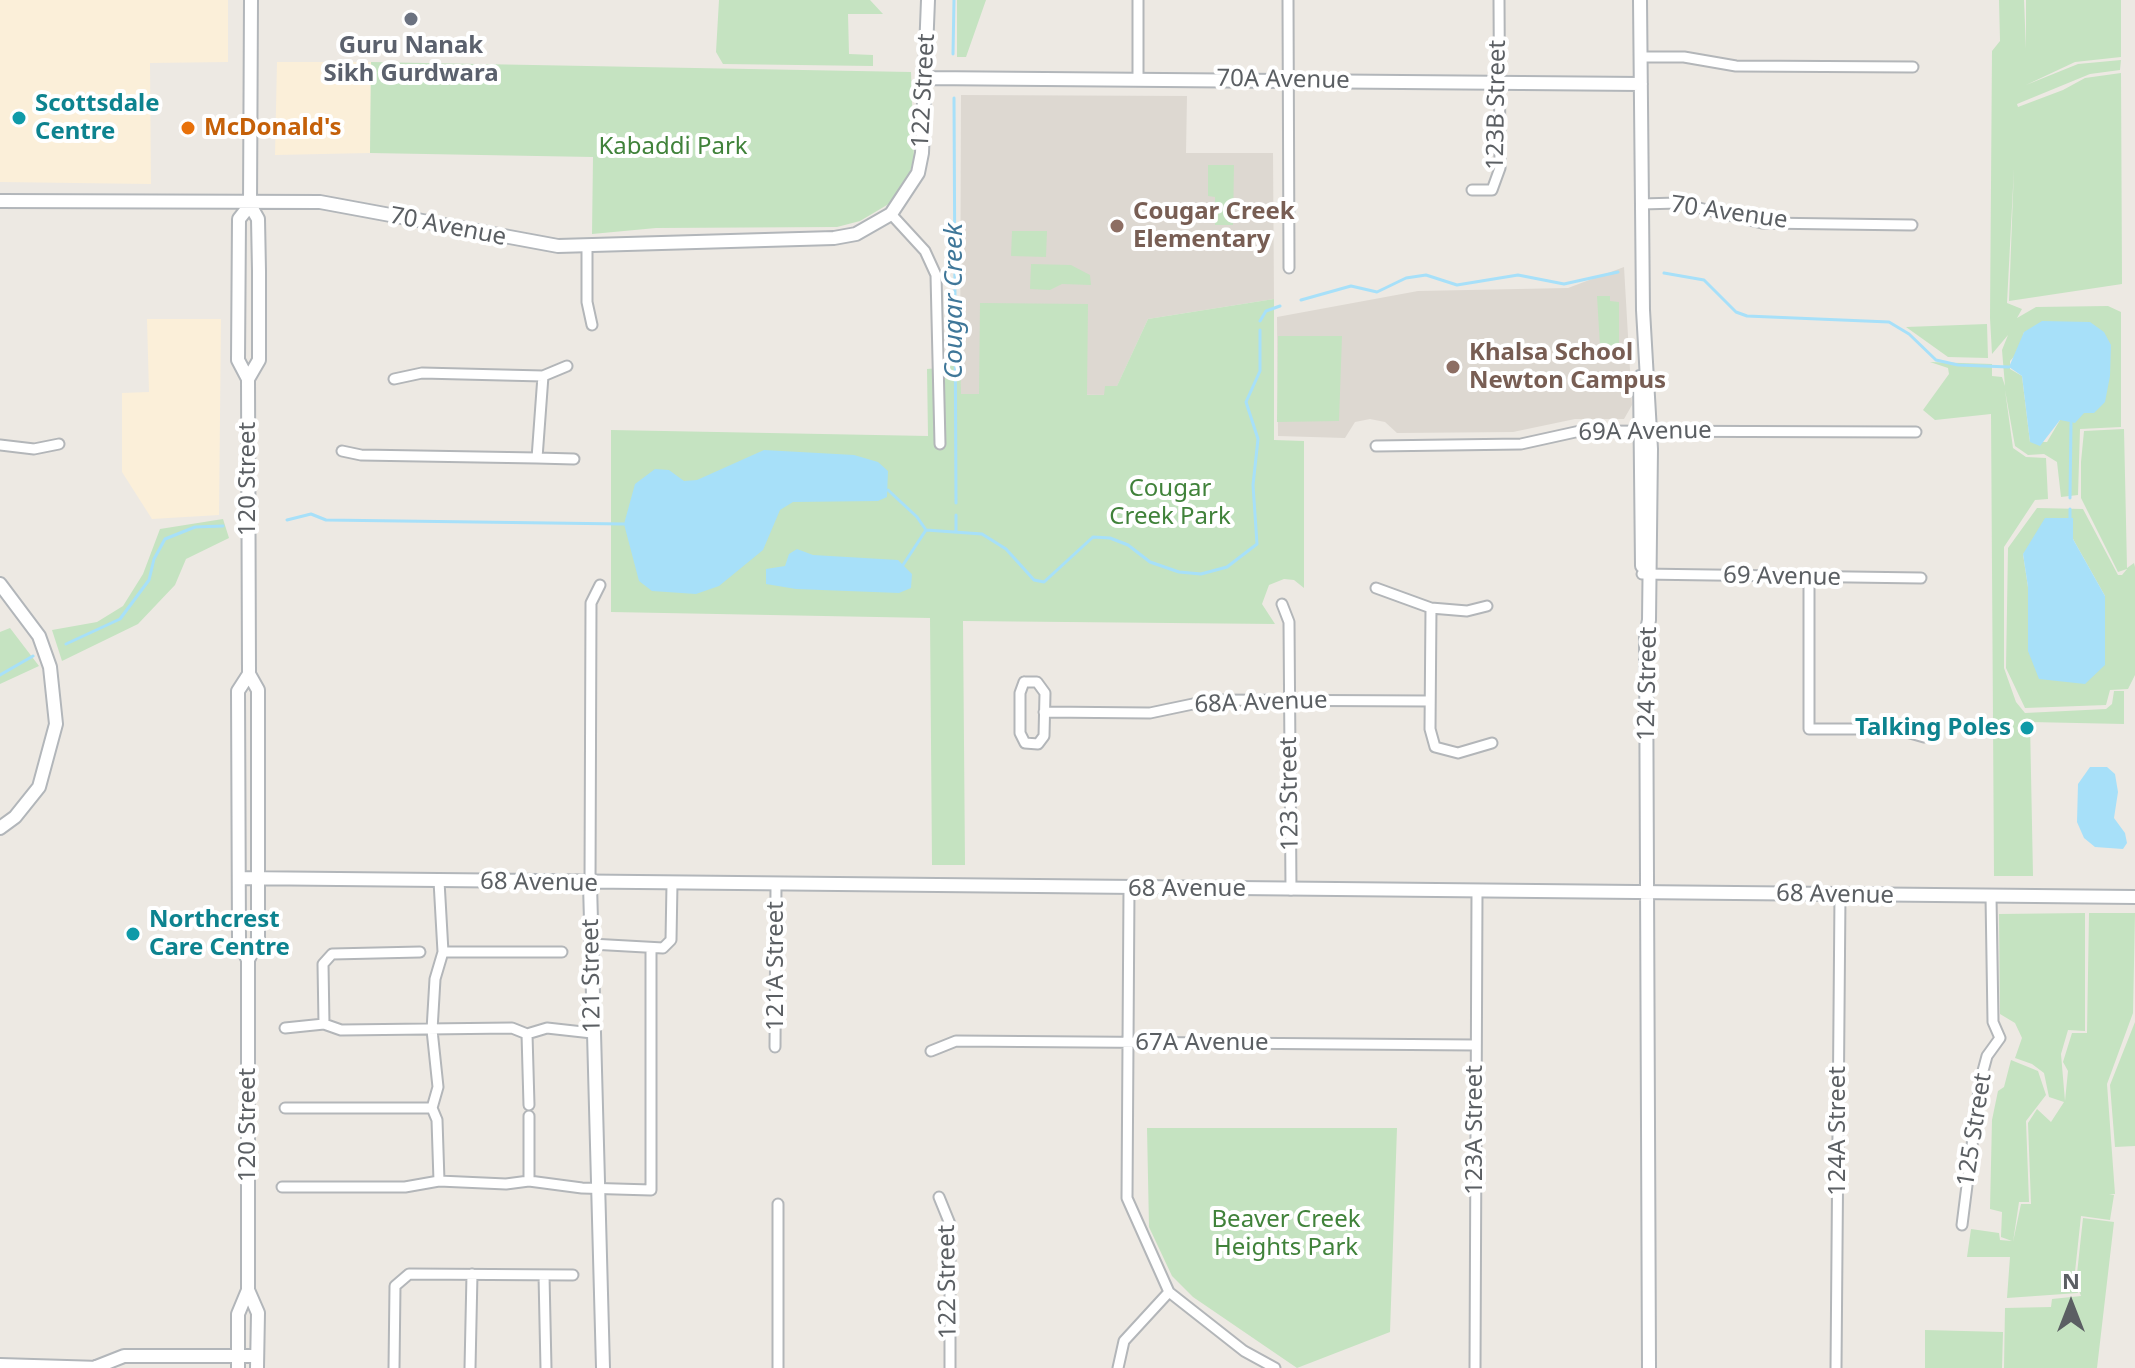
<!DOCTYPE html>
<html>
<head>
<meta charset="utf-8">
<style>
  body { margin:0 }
  #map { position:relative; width:2135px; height:1368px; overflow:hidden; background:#ede9e3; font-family:"Noto Sans",sans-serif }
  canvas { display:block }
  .north { position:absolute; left:2031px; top:1264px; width:80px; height:80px; -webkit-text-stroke:6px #fff; paint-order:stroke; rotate:0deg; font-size:22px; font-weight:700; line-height:32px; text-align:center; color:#5b5f63 }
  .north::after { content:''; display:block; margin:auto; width:28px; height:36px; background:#5b5f63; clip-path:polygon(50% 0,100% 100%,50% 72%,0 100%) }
</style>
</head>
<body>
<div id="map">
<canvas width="2135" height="1368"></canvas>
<div class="north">N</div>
</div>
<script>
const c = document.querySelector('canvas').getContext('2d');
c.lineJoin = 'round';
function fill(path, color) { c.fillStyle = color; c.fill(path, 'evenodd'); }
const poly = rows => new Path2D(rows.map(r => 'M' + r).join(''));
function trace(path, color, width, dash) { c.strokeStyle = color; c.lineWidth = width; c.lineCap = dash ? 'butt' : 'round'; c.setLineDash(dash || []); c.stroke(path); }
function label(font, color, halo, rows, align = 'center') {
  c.font = font + ' "Noto Sans",sans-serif'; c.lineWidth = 8; c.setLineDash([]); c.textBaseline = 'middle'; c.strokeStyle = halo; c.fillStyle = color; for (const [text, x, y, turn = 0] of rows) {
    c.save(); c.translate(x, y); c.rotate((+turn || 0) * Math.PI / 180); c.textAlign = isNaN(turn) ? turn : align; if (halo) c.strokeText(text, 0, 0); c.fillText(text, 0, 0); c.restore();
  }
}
fill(poly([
  [0,0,228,0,228,62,150,63,151,184,0,182],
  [277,62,371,62,370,153,275,155],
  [147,319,221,319,219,515,152,519,122,472,122,393,149,392]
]), '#fbefd9');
fill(poly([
  [961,95,1187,96,1186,153,1273,153,1274,299,1148,319,1113,395,960,394],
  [1624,267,1632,405,1624,419,1575,419,1513,432,1397,433,1385,422,1370,419,1355,422,1345,438,1278,436,1277,317,1418,291,1568,288]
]), '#ddd8d1');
fill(poly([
  [719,0,870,0,883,14,848,14,849,54,873,55,873,66,723,64,716,52],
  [957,0,986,0,966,57,957,57],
  [1999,0,2024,0,2026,49,2026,0,2121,0,2121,57,2075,62,2026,85,2078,64,2121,60,2120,70,2090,74,2017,104,2018,107,2063,90,2085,78,2121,73,2122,284,2009,301,2014,168,2007,303,2022,309,2017,318,2036,307,2108,306,2121,312,2121,427,2080,429,2078,495,2061,497,2057,462,2044,454,2028,455,2015,446,2005,390,2013,448,2026,457,2046,458,2048,499,2035,500,2004,547,2004,668,2016,702,2025,713,2106,709,2112,704,2114,691,2124,691,2124,724,2030,722,2033,876,1994,876,1991,414,1935,420,1923,410,1949,374,1948,368,1930,362,1992,364,1992,376,2002,377,2005,386,2002,350,2008,335,1992,354,1990,318,1992,51,2000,41],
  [2024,332,2060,420,2047,442,2030,442,2022,376,2010,369,2010,361,2019,351],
  [371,62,911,72,914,157,908,180,892,202,860,221,837,227,656,228,592,234,593,157,370,153],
  [1208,165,1234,165,1233,225,1215,225,1215,197,1208,196],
  [1012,231,1047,231,1046,257,1011,256],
  [1031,264,1071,265,1090,275,1091,285,1062,284,1050,290,1030,289],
  [1597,296,1610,296,1610,301,1619,302,1619,347,1600,346],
  [1274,299,1274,440,1304,441,1304,588,1294,580,1284,579,1269,585,1262,604,1275,624,963,621,965,865,932,865,930,618,611,612,611,430,928,436,927,369,949,367,957,359,960,347,961,394,979,394,980,303,1088,304,1087,395,1104,395,1105,386,1117,386,1148,319],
  [1987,324,1988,358,1948,357,1906,327],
  [1278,336,1342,336,1339,421,1277,422],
  [2124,429,2127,568,2134,563,2135,567,2135,675,2128,689,2110,690,2106,705,2025,708,2006,668,2008,548,2037,508,2083,509,2118,575,2122,575,2127,569,2118,572,2081,498,2081,462,2084,431],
  [2073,518,2073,539,2105,596,2028,651,2028,587,2023,554],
  [223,519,229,538,186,559,175,585,138,624,62,661,52,630,97,622,123,606,143,574,160,529],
  [10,628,39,666,0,684,0,632],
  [2085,913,2085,1031,2068,1030,2061,1054,2065,1101,2068,1071,2063,1062,2072,1033,2087,1033,2089,913,2135,913,2133,1013,2107,1084,2115,1194,2109,1194,2114,1195,2110,1220,2081,1216,2074,1281,2078,1293,2007,1298,2010,1257,1967,1257,1971,1229,1999,1233,2000,1240,2012,1241,2001,1237,2002,1212,1990,1209,1992,1120,1998,1091,2004,1087,2011,1060,2038,1071,2046,1095,2026,1121,2029,1202,2019,1202,2013,1242,2021,1204,2031,1204,2028,1123,2037,1109,2051,1122,2064,1102,2049,1097,2044,1073,2032,1064,2015,1058,2022,1038,2015,1023,2000,1014,1999,914],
  [2135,1022,2135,1146,2115,1147,2110,1085],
  [1147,1128,1397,1128,1390,1332,1297,1368,1193,1297,1172,1276,1149,1227],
  [2083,1218,2114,1222,2097,1368,2004,1368,2005,1308,2051,1307,2052,1299,2081,1296,2076,1283],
  [1925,1330,2003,1332,2002,1368,1925,1368]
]), '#c5e3c1');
fill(poly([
  [2042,321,2090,322,2104,332,2111,345,2110,376,2105,402,2094,413,2084,413,2075,423,2060,420,2040,446,2030,442,2022,376,2009,367,2024,332],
  [764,450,854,455,878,462,888,471,887,497,878,501,793,502,780,510,763,550,719,586,696,594,652,591,639,581,624,524,635,484,655,469,669,470,684,481,697,480],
  [2045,518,2073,518,2073,539,2105,596,2105,665,2085,684,2039,679,2028,651,2028,587,2023,554],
  [797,549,813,555,898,560,912,574,911,588,899,593,796,589,766,584,766,569,785,566,789,554],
  [2090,767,2107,767,2115,774,2118,792,2114,818,2125,833,2127,843,2123,849,2095,847,2084,838,2077,822,2078,784]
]), '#a7e0f9');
trace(poly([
  [953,54,954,0],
  [954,98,956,503],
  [1664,273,1704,280,1736,312,1747,316,1889,322,1909,334,1936,360,1958,365,2009,367],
  [1301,300,1351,286,1377,292,1406,278,1426,275,1457,285,1518,275,1564,284,1618,272],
  [1260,321,1266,311,1280,306],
  [888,490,917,517,926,530],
  [2070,498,2071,423],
  [2070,518,2070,509],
  [287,520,311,514,326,520,624,524],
  [956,531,956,515],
  [903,565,926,530,982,534,1006,549,1034,580,1044,582,1093,537,1110,538,1128,545,1150,562,1179,572,1201,574,1227,567,1257,544,1253,485,1258,439,1246,402,1260,371,1260,330],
  [66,644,120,619,149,580,154,559,165,539,195,527,223,526],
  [0,675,33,656]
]), '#a7e0f9', 3);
const street = poly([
  [1288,0,1289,268],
  [1640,57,1684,57,1736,66,1913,67],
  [1138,78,1138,0],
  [1472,190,1492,190,1500,168,1499,0],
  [1641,204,1678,203,1762,223,1912,225],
  [891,214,925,251,936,275,940,444],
  [587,247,587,302,592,325],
  [394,379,422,373,543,376],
  [0,445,34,449,59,444],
  [1376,446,1521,444,1580,431,1916,432],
  [342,451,361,455,537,458,543,376,567,366],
  [537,458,574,459],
  [1642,574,1921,578],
  [1809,578,1809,729,1896,729,1924,737],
  [1376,588,1431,608,1467,611,1487,606],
  [1282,604,1289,622,1291,890],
  [1431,608,1430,729,1435,747,1458,753,1492,743],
  [1024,682,1037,682,1045,693,1044,736,1038,744,1025,743,1020,733,1020,693,1024,682],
  [1044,712,1150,713,1212,700,1430,701],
  [439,881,443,952,435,979,432,1030,438,1087,432,1108,437,1120,439,1181],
  [590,884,591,603,600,585],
  [1129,889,1127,1198,1169,1292,1244,1351,1275,1368],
  [591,944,663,948,671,940,672,884],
  [443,952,562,952],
  [324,1024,323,964,332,954,420,952],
  [285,1028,324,1024,341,1030,512,1028,527,1034,547,1028,592,1033],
  [527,1034,529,1105],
  [775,1047,776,885],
  [931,1051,956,1041,1475,1045],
  [285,1108,432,1108],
  [529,1116,529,1181],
  [282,1187,405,1187,439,1181,506,1184,529,1181,582,1188,651,1190,651,948],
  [939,1197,950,1224,950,1368],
  [778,1204,778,1368],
  [1962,1225,1980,1082,1987,1056,2000,1038,1993,1022,1991,896],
  [544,1275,546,1368],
  [394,1368,395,1286,409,1274,573,1275],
  [470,1368,472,1274],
  [1118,1368,1124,1341,1169,1292],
  [1475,1368,1477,892],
  [1836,1368,1840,895]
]);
const secondary = poly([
  [1640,0,1643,310,1651,449,1649,620,1646,635,1649,1368],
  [925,78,1641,84],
  [0,201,320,202,558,246,834,238,856,234,891,214,918,173,922,153,928,0],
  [250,205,239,219,238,360,248,379,249,674,258,690,258,939,248,960,248,1290,258,1313,257,1368],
  [1640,377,1642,566],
  [248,379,259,360,259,271,258,219,250,205,251,0],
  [0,584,39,636,50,667,56,724,39,787,15,817,0,828],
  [239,878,2135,897],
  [590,884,603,1368],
  [248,960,239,940,238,691,249,674],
  [0,1365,100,1368],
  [96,1367,124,1356,257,1356],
  [238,1368,238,1314,248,1290]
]);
trace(street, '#b3b6b9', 13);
trace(secondary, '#b2b6ba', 16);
trace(street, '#fff', 9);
trace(secondary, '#fff', 12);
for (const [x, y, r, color] of [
  [411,19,8,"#6b7280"],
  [19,118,8,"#0f9aa8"],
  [188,128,8,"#e8710a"],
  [1117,226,8,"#8d6e63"],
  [1453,367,8,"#8d6e63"],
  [2027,728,8,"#0f9aa8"],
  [133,934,8,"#0f9aa8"]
]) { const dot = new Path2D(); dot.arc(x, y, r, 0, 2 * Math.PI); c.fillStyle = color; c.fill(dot); trace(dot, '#fff', 3); }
label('bold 24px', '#5b616d', '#fff', [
  ["Guru Nanak",411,46],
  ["Sikh Gurdwara",411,74]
]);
label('24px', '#5b5f63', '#fff', [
  ["70A Avenue",1283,80,1],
  ["122 Street",924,91,-87],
  ["123B Street",1497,105,-89],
  ["70 Avenue",1729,213,8],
  ["70 Avenue",448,227,11],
  ["69A Avenue",1645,432,-1],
  ["120 Street",248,479,-90],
  ["69 Avenue",1782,577,1],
  ["124 Street",1648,684,-89],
  ["68A Avenue",1261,703,-2],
  ["123 Street",1290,794,-91],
  ["68 Avenue",539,883,1],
  ["68 Avenue",1187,889],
  ["68 Avenue",1835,895,1],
  ["121A Street",776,966,-90],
  ["121 Street",592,976,-91],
  ["67A Avenue",1202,1043],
  ["120 Street",248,1125,-90],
  ["123A Street",1475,1130,-90],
  ["125 Street",1975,1130,-81],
  ["124A Street",1838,1131,-90],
  ["122 Street",948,1282,-91]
]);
label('bold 24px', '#0d838f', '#fff', [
  ["Scottsdale",35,104],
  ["Centre",35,132],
  ["Talking Poles",2011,728,"right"],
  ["Northcrest",149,920],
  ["Care Centre",149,948]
], 'left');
label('bold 24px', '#c56008', '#fff', [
  ["McDonald's",204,128]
], 'left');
label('24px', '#40823a', '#fff', [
  ["Kabaddi Park",673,147],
  ["Cougar",1170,489],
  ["Creek Park",1170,517],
  ["Beaver Creek",1286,1220],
  ["Heights Park",1286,1248]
]);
label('bold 24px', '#785e54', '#fff', [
  ["Cougar Creek",1133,212],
  ["Elementary",1133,240],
  ["Khalsa School",1469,353],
  ["Newton Campus",1469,381]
], 'left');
label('italic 26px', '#3f7799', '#fff', [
  ["Cougar Creek",955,301,-90]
]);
</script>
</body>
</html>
